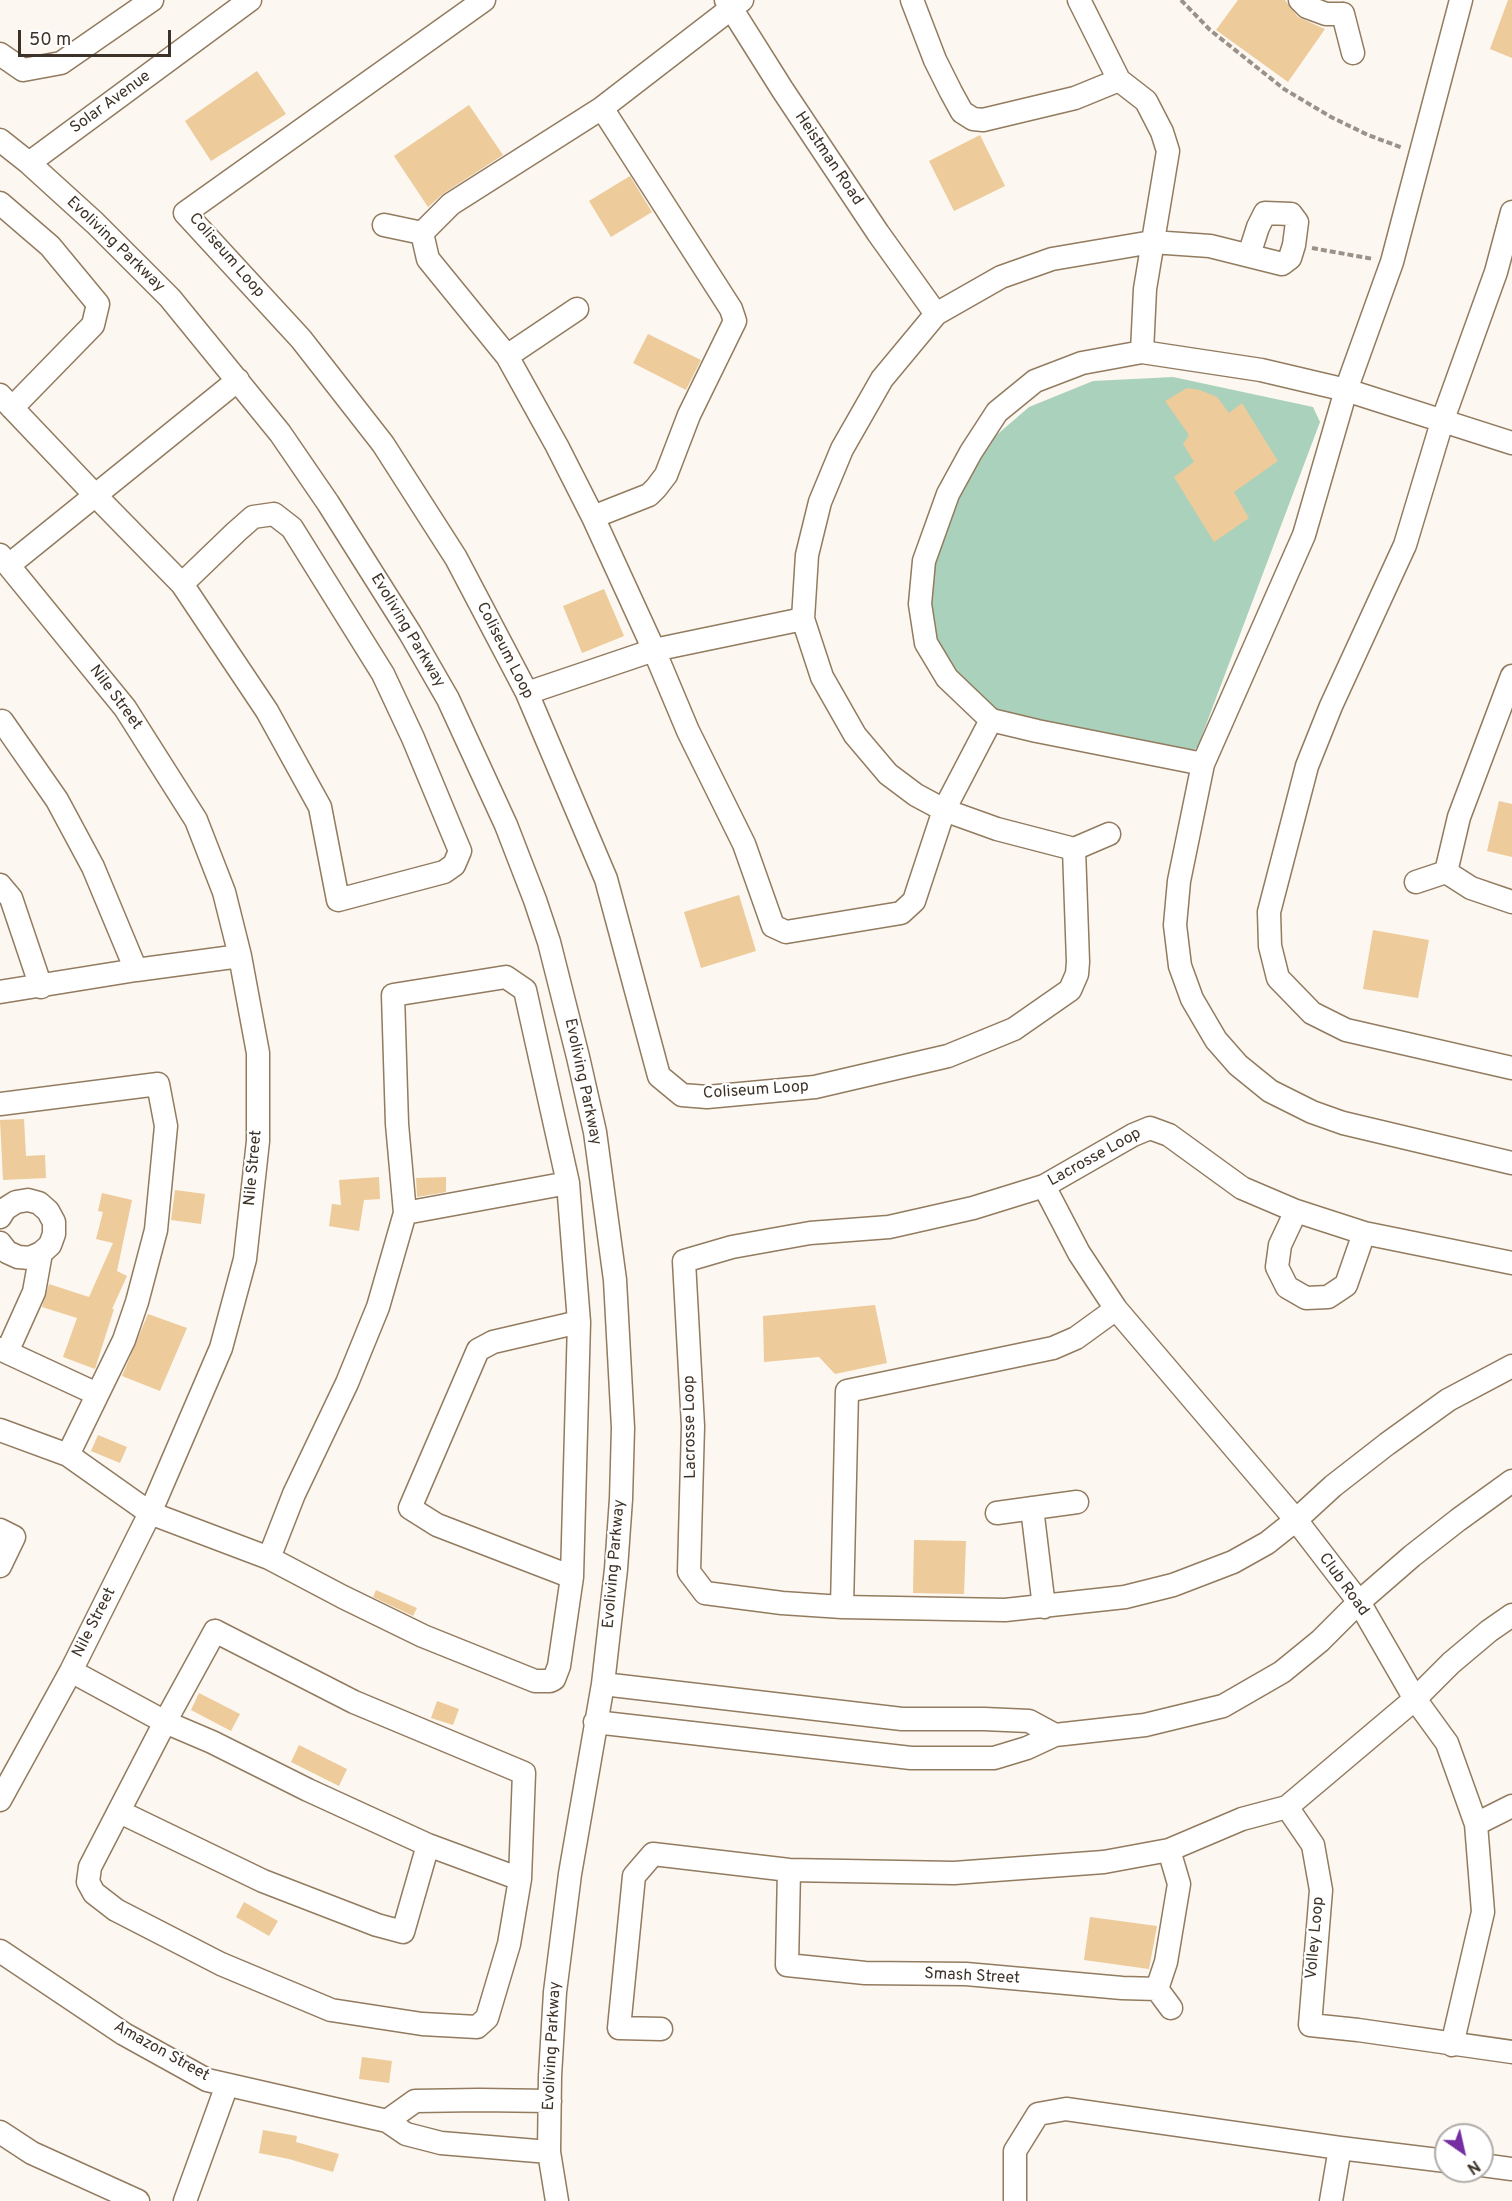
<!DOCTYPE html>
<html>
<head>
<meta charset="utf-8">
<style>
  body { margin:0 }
  #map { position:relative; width:1512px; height:2201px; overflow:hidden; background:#fcf7f1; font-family:Overpass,sans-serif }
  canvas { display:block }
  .north { position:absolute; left:1434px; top:2123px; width:60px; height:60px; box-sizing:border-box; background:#fff; border:2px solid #b1ada9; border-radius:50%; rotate:146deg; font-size:16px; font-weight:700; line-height:24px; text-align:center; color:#3d3227 }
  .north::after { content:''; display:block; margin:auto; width:21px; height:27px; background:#742ea1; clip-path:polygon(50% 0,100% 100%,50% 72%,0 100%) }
  .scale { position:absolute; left:18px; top:30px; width:153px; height:27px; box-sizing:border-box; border:3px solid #3d3227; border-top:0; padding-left:8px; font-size:18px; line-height:21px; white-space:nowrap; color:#3d3227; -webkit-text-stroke:4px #fff; paint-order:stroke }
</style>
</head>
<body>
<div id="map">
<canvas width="1512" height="2201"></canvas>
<div class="north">N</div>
<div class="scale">50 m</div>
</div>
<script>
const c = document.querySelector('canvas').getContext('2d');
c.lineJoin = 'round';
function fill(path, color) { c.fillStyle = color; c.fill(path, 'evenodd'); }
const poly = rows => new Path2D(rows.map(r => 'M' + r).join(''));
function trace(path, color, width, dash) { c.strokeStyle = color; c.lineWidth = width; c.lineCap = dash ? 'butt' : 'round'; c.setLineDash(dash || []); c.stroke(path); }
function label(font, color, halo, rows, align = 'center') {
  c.font = font + ' Overpass,sans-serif'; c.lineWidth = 4.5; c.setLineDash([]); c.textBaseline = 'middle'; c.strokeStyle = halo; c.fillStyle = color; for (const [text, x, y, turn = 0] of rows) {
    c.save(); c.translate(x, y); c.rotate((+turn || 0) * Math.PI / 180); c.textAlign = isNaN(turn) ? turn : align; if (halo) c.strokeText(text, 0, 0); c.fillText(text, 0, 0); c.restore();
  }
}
fill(poly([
  [1173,377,1313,407,1320,422,1198,746,1190,754,993,715,951,674,933,640,929,604,930,557,950,506,992,439,1029,407,1093,381]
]), '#aad1bb');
fill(poly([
  [1238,0,1285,0,1298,17,1325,29,1288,82,1216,30],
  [1508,0,1512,0,1512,58,1490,49],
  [257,71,286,114,211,161,185,121],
  [469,105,503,155,444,193,428,207,394,156],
  [980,135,1005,186,954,211,929,161],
  [630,176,652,212,611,237,589,201],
  [648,334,701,360,686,390,633,363],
  [1187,388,1200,390,1217,397,1229,413,1242,403,1278,461,1234,492,1249,518,1214,542,1174,477,1194,462,1183,444,1189,435,1165,401],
  [604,589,624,636,582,653,563,606],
  [1499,801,1512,804,1512,857,1487,851],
  [739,895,756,951,701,968,684,912],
  [1373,930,1429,940,1418,998,1363,989],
  [24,1119,26,1156,45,1155,46,1178,3,1180,0,1120],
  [379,1177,380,1199,364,1200,359,1231,329,1226,332,1204,341,1205,339,1180],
  [446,1177,446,1192,417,1197,416,1178],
  [175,1190,205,1194,201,1224,171,1220],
  [102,1193,132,1200,117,1271,127,1276,112,1309,114,1309,95,1369,63,1357,77,1318,42,1307,49,1284,89,1297,113,1243,96,1239,103,1212,98,1211],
  [875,1305,887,1363,835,1374,819,1357,764,1362,763,1316],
  [148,1314,187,1328,160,1391,122,1376],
  [98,1435,127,1447,120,1463,91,1451],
  [914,1540,966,1541,964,1594,913,1593],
  [376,1590,417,1608,413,1616,373,1597],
  [199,1693,240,1714,231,1731,191,1710],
  [437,1701,459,1709,453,1725,431,1718],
  [299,1745,347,1769,339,1786,291,1762],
  [244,1902,278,1921,269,1936,236,1917],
  [1090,1917,1157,1926,1149,1969,1084,1960],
  [362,2057,392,2061,389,2083,359,2079],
  [263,2130,297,2136,296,2142,339,2154,333,2172,289,2159,259,2153]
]), '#edcb9a');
const minor = poly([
  [484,0,185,213,301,339,383,444,456,558,527,693,606,879,659,1076,682,1095,707,1097,815,1087,948,1056,1014,1029,1070,990,1077,974,1078,962,1074,849],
  [726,0,782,89,878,233,936,314],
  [912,0,935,60,951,92,962,112,973,119,983,120,1075,98,1119,80],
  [1079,0,1119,80,1146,101,1162,132,1168,151,1145,289,1142,352],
  [1300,0,1307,7,1326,14,1343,14],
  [1461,0,1392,262,1346,390,1304,535,1203,764,1179,881,1175,925,1180,966,1192,999,1216,1040,1238,1065,1270,1091,1312,1112,1343,1123,1512,1163],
  [1343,14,1353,53],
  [0,54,23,70,61,63,152,0],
  [0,140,29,163,95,223,170,298,280,433,328,503,410,633,448,699,506,825,535,900,549,942,578,1057,595,1132,615,1280,623,1428,621,1499,616,1569,603,1684,570,1874,555,1992,550,2076,549,2152,557,2201],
  [29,163,250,0],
  [0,203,50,246,98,304,93,325,12,408],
  [1512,212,1496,272,1442,422,1405,545,1331,706,1307,766,1269,912,1270,946,1278,978,1312,1013,1346,1030,1512,1068],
  [384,225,422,233],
  [422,233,428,259,507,356,557,446,593,517,654,650,688,731,744,844,773,926,786,932,901,913,914,901,944,810,991,720],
  [422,233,451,204,602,108,742,0],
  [507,356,577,309],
  [0,395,95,495,182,584,267,711,320,807,338,900,444,872,454,865,460,851,413,738,383,674,292,528,274,514,253,517,236,532,182,584],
  [593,517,649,495,656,488,666,475,689,415,735,321,731,309,602,108],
  [0,555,125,708,196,820,224,892,240,956,258,1053,258,1141,245,1259,221,1348,150,1513,71,1671,0,1800],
  [9,565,238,380],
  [1512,676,1459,817,1446,872,1471,888,1512,902],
  [527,693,654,650,803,619],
  [0,722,2,721,57,800,93,867,136,970],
  [1203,764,1037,731,991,720,947,678,926,643,920,604,924,561,948,494,971,452,997,412,1035,381,1082,363,1142,352,1261,370,1346,390,1512,443],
  [1109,834,1074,849,997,829,944,810,916,795,888,774,855,735,822,677,803,619,807,555,820,502,842,449,882,379,936,314,1001,277,1052,259,1152,242,1210,246,1282,264,1290,258,1294,245,1297,222,1291,214,1265,213,1258,227,1249,255],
  [1416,882,1446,872],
  [0,885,11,898,41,987],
  [0,992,136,970,240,956],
  [0,1104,158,1084,166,1126,156,1230,137,1302,124,1340,68,1455],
  [1044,1186,1079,1253,1116,1309,1296,1520,1359,1602,1415,1699,1447,1743,1476,1824,1483,1912,1452,2045],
  [1296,1211,1280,1245,1277,1267,1287,1287,1306,1298,1328,1297,1346,1285,1364,1233],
  [405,1213,568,1183],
  [0,1217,5,1209,16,1202,28,1200,39,1203,48,1211,54,1222,54,1234,50,1245,41,1253,30,1258,18,1257,7,1252,0,1243],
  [1512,1263,1364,1233,1296,1211,1242,1188,1169,1135,1150,1128,1133,1135,1044,1186,973,1208,889,1227,810,1233,732,1247,684,1261,693,1426,689,1572,705,1593,782,1603,842,1607,1005,1610,1125,1597,1173,1585,1233,1562,1267,1543,1296,1520,1333,1486,1387,1444,1448,1400,1512,1366],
  [0,1349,97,1394],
  [7,1352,34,1292,41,1253],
  [0,1430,68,1455,150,1513,269,1558,343,1597,423,1636,535,1681,550,1681,554,1679,559,1666,572,1577,579,1322,568,1183,525,990,506,977,393,995,397,1124,405,1213,378,1307,347,1383,294,1494,269,1558],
  [1032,1508,1044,1607],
  [997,1513,1077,1502],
  [0,1530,14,1537,0,1566],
  [572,1577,437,1525,410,1508,478,1350,493,1342,579,1322],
  [842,1607,847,1391,1053,1348,1076,1338,1116,1309],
  [215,1631,354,1702,524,1773,520,1879,509,1944,487,2018,477,2027,422,2024,331,2010,221,1964,116,1910,94,1893,88,1882,90,1867,165,1722,215,1631],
  [71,1671,165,1722,212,1742,308,1790,428,1845,520,1879],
  [603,1684,902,1719,984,1719,1029,1721,1055,1735],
  [595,1722,911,1758,994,1758,1027,1748,1055,1735,1145,1725,1223,1706,1282,1672,1320,1641,1359,1602,1412,1556,1458,1520,1512,1481],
  [1287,1807,1313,1845,1321,1890,1310,2025,1358,2030,1512,2052],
  [120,1812,263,1881,377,1925,403,1932,428,1845],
  [1476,1824,1512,1806],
  [0,1951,124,2034,207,2080,387,2121,406,2134,441,2143,549,2152],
  [787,1965,865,1973,966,1974,1122,1988,1157,1989],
  [787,1965,789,1870],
  [1157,1989,1166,1962,1179,1884,1169,1850],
  [1157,1989,1171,2008],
  [661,2029,619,2028,634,1876,653,1854,789,1870,954,1873,1104,1862,1169,1850,1242,1819,1287,1807,1415,1699,1451,1663,1489,1631,1512,1615],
  [387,2121,415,2101,479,2100,550,2101],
  [0,2132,32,2153,138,2201],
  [1482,2165,1512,2169],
  [185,2201,227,2085],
  [1015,2201,1015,2151,1038,2114,1066,2109,1340,2148,1446,2161],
  [1331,2201,1340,2148]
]);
trace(minor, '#927b5f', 25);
trace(poly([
  [1181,0,1210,30,1284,89,1331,117,1368,135,1403,148],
  [1312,248,1373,259]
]), '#9a9289', 4, [6, 3]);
trace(minor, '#fff', 22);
label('16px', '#3d3227', '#fff', [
  ["Solar Avenue",111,103,-36],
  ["Heistman Road",828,159,56],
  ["Evoliving Parkway",115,245,44],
  ["Coliseum Loop",226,256,49],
  ["Evoliving Parkway",407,631,59],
  ["Coliseum Loop",504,651,63],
  ["Nile Street",115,698,53],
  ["Evoliving Parkway",582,1082,78],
  ["Coliseum Loop",756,1091,-4],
  ["Lacrosse Loop",1095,1158,-29],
  ["Nile Street",254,1168,-85],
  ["Lacrosse Loop",691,1427,-91],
  ["Evoliving Parkway",615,1564,-85],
  ["Club Road",1343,1585,54],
  ["Nile Street",95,1623,-63],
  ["Volley Loop",1316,1938,-85],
  ["Smash Street",972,1977,3],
  ["Evoliving Parkway",553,2046,-87],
  ["Amazon Street",161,2052,29]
]);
</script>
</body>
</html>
